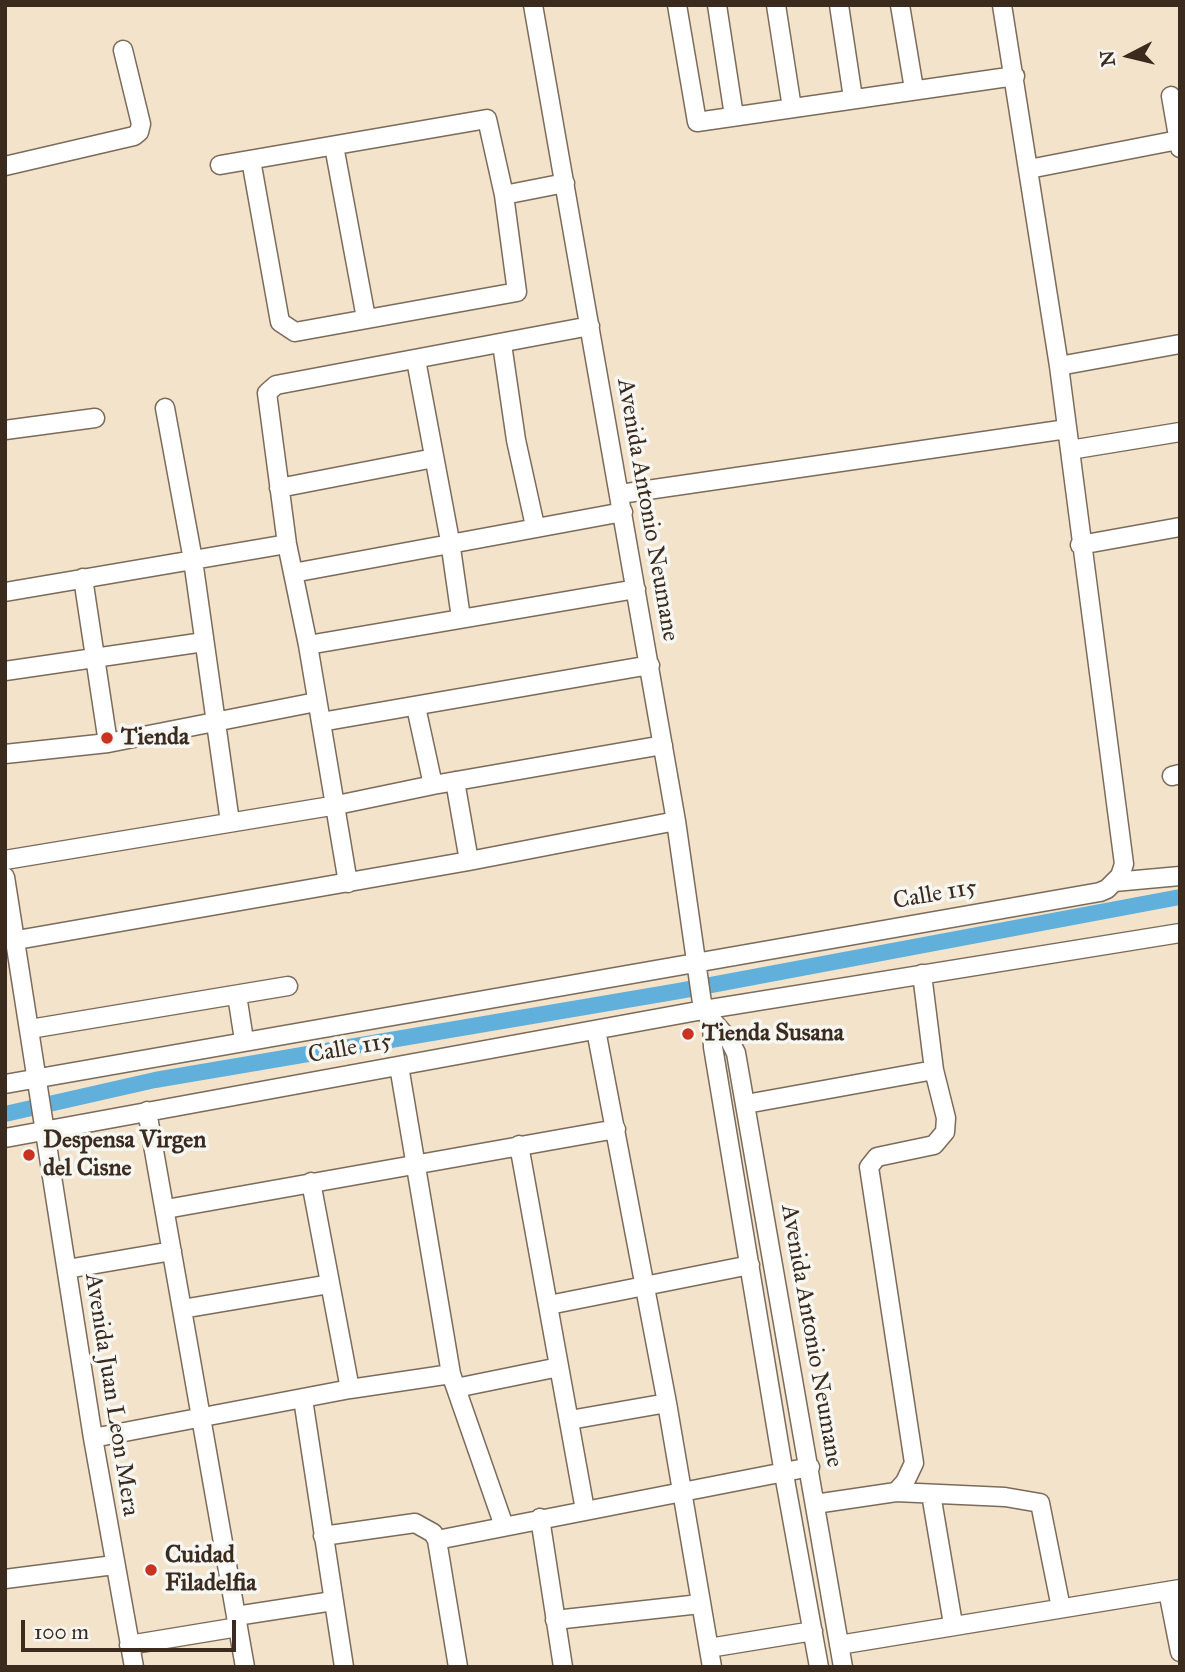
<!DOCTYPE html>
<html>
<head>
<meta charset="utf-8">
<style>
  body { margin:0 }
  #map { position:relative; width:1185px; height:1672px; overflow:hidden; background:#f3e3cb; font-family:"IM FELL Great Primer",serif }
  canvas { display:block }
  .frame { position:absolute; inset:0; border:7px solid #3b2a1e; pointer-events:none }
  .north { position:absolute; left:1094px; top:21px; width:70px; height:70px; -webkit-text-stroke:5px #f6f6f2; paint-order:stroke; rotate:263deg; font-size:19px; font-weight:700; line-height:28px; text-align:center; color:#3b2a1e }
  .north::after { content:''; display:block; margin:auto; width:24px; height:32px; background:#3b2a1e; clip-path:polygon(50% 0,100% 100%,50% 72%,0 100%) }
  .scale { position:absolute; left:21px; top:1620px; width:215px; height:32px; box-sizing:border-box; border:4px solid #3b2a1e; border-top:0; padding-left:9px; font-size:21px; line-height:24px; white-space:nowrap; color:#3b2a1e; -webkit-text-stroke:5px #f6f6f2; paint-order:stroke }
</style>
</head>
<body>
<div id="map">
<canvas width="1185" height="1672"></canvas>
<div class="frame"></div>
<div class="north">N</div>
<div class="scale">100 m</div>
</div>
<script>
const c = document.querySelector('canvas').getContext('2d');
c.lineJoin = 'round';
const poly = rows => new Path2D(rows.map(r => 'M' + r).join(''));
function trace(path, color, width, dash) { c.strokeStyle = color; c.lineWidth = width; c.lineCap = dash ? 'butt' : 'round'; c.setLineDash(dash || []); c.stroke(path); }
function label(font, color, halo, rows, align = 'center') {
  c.font = font + ' "IM FELL Great Primer",serif'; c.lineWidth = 7; c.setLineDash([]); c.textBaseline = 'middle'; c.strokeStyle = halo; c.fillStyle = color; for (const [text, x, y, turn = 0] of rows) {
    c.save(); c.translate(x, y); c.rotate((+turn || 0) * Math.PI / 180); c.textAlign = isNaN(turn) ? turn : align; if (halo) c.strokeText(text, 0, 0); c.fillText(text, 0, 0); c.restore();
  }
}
trace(poly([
  [5,1114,155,1080,679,991,1180,897]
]), '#61afdb', 16);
const minor = poly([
  [533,5,676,821,703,1010,730,1041,736,1053,843,1667],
  [677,5,697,122,1015,76],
  [717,5,734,116],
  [776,5,792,108],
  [839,5,853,98],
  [900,5,914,89],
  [1171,96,1180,148],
  [334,146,366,318],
  [251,160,280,322,295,332,517,292,504,195],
  [220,165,487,119,504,195,565,183],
  [5,166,134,136,139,132,141,124,123,50],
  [1029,169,1178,140],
  [502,344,516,440,535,526],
  [416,360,450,541,461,618],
  [1059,366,1180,344],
  [165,408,193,560,230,822],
  [5,430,95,418],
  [1070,450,1180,432],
  [279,488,434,458],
  [620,494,1067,429],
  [1080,545,1180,527],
  [293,573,623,512],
  [83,578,108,743],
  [5,592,287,544],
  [308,645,636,589],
  [5,671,204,642],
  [416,707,433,785],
  [321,722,650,665],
  [5,754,108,743,316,702],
  [1172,776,1180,774],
  [455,781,469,861],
  [5,860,337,805,433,785,663,745],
  [5,877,93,1438,134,1667],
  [1114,882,1180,876],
  [348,883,308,645,287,544,267,393,276,385,590,326],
  [17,940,469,861,676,821],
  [237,995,244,1040],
  [712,1022,713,1047,784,1474,819,1667],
  [30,1029,288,986],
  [596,1030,667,1403,712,1667],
  [399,1066,451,1374,504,1526],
  [5,1084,1100,892,1107,889,1120,876,1124,864,1059,366,1002,5],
  [746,1104,934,1070],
  [147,1111,245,1667],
  [5,1138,703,1010,1180,933],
  [519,1145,585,1510],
  [311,1182,350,1389],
  [166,1209,616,1129],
  [67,1269,172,1251],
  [549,1305,750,1265],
  [182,1309,330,1284],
  [456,1388,559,1367],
  [303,1399,344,1667],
  [570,1420,667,1403],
  [93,1438,350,1389,451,1374],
  [896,1492,1005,1497,1040,1503,1061,1608],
  [931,1494,953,1624],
  [815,1504,896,1492,905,1482,914,1463,869,1167,877,1157,934,1145,945,1132,946,1118,934,1070,922,974],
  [540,1518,563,1667],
  [323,1536,415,1523,433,1533,437,1540,458,1667],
  [437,1540,810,1467],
  [5,1579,114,1565],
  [1168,1591,1180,1652],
  [236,1616,333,1601],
  [555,1620,700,1604],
  [129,1645,238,1627],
  [839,1645,1180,1589],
  [709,1648,813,1631]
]);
trace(minor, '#7b6b5b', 21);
trace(minor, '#fff', 18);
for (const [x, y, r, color] of [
  [107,738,7,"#c8321e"],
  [688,1034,7,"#c8321e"],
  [29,1155,7,"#c8321e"],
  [151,1570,7,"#c8321e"]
]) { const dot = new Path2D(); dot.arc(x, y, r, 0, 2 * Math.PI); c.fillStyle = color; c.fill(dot); trace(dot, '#f6f6f2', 2.5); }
label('24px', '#3b2a1e', '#f6f6f2', [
  ["Avenida Antonio Neumane",647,510,80],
  ["Calle 115",935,895,-10],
  ["Calle 115",350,1049,-10],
  ["Avenida Antonio Neumane",811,1336,80],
  ["Avenida Juan Leon Mera",111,1395,81]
]);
label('bold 24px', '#3b2a1e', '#f6f6f2', [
  ["Tienda",121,738],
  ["Tienda Susana",702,1034],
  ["Despensa Virgen",43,1141],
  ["del Cisne",43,1169],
  ["Cuidad",165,1556],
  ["Filadelfia",165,1584]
], 'left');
</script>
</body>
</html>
